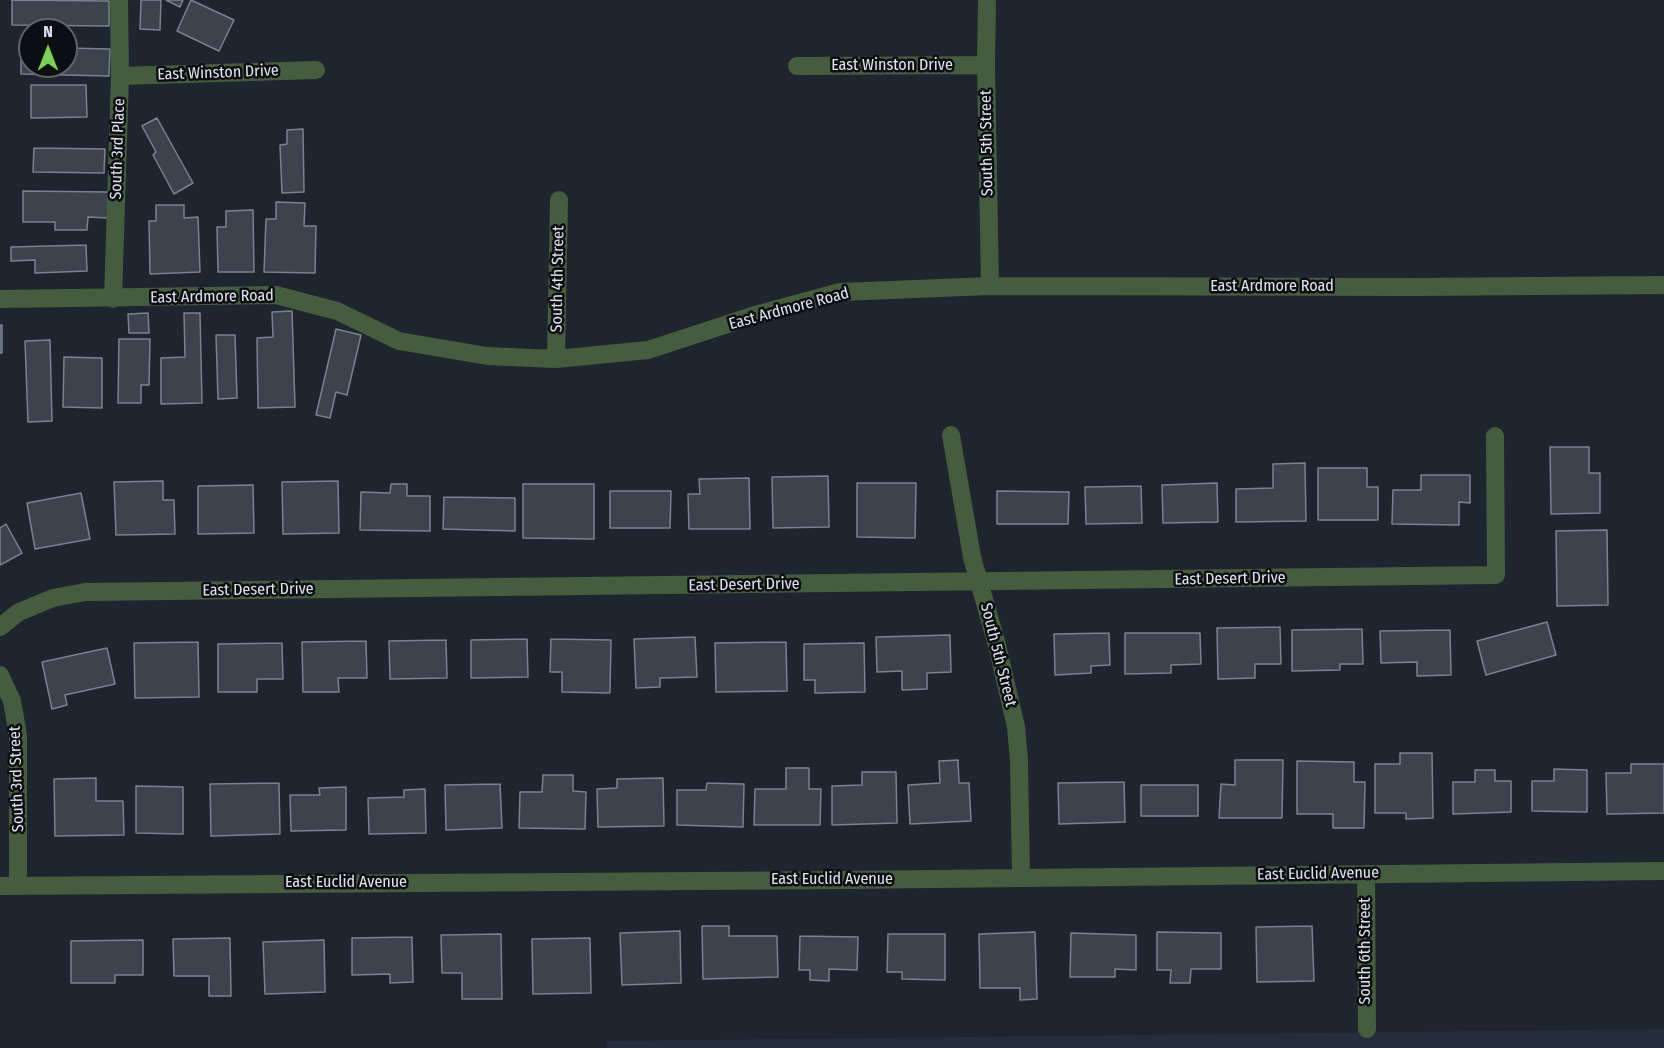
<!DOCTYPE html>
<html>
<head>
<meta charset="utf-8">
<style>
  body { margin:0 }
  #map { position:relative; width:1664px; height:1048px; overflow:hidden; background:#1f252e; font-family:"Fira Sans Condensed",sans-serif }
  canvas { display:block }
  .north { position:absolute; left:18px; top:18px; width:60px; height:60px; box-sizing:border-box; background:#0b0e12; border:2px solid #606468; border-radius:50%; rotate:0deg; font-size:16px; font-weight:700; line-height:24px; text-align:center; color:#e0e4ea }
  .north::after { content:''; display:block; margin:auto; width:21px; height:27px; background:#79d157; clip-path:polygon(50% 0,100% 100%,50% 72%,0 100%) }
</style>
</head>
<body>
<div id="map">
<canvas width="1664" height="1048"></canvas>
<div class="north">N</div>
</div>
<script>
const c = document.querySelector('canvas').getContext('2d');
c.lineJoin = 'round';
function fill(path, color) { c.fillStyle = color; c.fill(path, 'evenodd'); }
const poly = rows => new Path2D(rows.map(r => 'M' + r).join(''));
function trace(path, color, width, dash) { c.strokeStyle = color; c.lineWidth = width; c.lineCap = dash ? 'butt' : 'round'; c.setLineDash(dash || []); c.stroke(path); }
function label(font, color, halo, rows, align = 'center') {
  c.font = font + ' "Fira Sans Condensed",sans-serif'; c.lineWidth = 5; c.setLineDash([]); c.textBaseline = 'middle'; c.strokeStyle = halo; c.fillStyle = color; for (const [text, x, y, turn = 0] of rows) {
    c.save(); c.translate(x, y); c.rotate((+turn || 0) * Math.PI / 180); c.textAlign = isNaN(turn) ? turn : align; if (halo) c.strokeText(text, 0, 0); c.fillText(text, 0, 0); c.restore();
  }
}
fill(poly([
  [1664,1029,1664,1048,607,1048,607,1041]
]), '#242d3c');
const building = poly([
  [12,0,109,1,109,26,12,25,12,0],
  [141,0,161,0,160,30,140,29,141,0],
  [166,0,183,0,180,7,166,0],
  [191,0,234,20,219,51,177,31,191,0],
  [21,47,30,47,30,66,66,66,66,48,110,49,109,76,21,74,21,47],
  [31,85,86,85,87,117,31,118,31,85],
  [157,118,193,183,174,194,153,155,156,152,142,126,157,118],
  [303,129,304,192,282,193,280,145,287,144,287,130,303,129],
  [34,148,105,149,104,173,33,172,34,148],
  [23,191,109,192,109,218,88,217,87,230,55,230,55,222,23,222,23,191],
  [276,202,305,203,304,226,316,226,315,273,264,272,266,219,276,219,276,202],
  [156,205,184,205,184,218,198,217,200,272,150,274,149,221,156,221,156,205],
  [253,210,254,272,218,272,217,227,226,227,226,211,253,210],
  [86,245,87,271,35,273,35,260,11,261,11,247,86,245],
  [292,311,295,407,258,408,257,338,273,337,272,312,292,311],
  [148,313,149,333,129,333,128,314,148,313],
  [184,313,200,313,202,403,161,404,161,358,185,357,184,313],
  [0,325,2,325,2,353,0,353,0,325],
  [336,329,361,335,347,395,336,392,330,418,316,415,336,329],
  [216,335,235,335,237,398,218,399,216,335],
  [119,339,150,339,149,385,141,385,141,403,118,403,119,339],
  [50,340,52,421,28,422,25,341,50,340],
  [64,357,102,358,102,408,63,407,64,357],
  [1550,447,1589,447,1589,473,1600,473,1600,513,1551,514,1550,447],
  [1305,463,1306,521,1236,522,1236,489,1273,488,1273,464,1305,463],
  [1318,468,1367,468,1367,487,1378,487,1378,520,1318,520,1318,468],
  [1421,475,1470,475,1470,503,1459,502,1459,525,1392,524,1393,490,1421,490,1421,475],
  [828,476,829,527,773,528,772,477,828,476],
  [749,478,750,529,689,529,688,494,700,494,699,479,749,478],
  [163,481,163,500,174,500,175,534,116,535,114,482,163,481],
  [338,481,339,533,283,534,282,482,338,481],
  [857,483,916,483,915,538,857,537,857,483],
  [1217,483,1218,522,1163,523,1162,485,1217,483],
  [391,484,407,484,407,496,430,496,430,531,360,530,361,492,390,493,391,484],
  [523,484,594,484,594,539,523,538,523,484],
  [253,485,254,533,198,534,198,486,253,485],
  [1141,486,1142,523,1086,524,1085,487,1141,486],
  [610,491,671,491,670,528,610,528,610,491],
  [997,491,1069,492,1068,524,997,524,997,491],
  [81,493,90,539,35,549,27,503,81,493],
  [444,497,515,498,515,531,443,529,444,497],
  [6,524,22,553,0,565,0,528,6,524],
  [1607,530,1608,605,1557,606,1556,531,1607,530],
  [1547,622,1556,655,1486,675,1477,641,1547,622],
  [1280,627,1281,664,1255,664,1255,678,1218,679,1217,628,1280,627],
  [1362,629,1363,664,1340,664,1340,670,1292,671,1292,630,1362,629],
  [1450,630,1451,675,1417,676,1417,662,1381,663,1380,631,1450,630],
  [1109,633,1110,665,1091,666,1091,673,1055,675,1054,634,1109,633],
  [1125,633,1200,633,1201,664,1171,665,1171,673,1125,674,1125,633],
  [950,635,951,672,927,673,927,689,902,690,902,671,877,672,876,637,950,635],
  [695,637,697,677,660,678,660,687,636,688,634,639,695,637],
  [527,639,528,677,471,678,471,640,527,639],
  [551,639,611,640,610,693,562,692,562,672,550,672,551,639],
  [446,640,447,678,390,679,389,641,446,640],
  [366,641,367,678,338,678,339,692,303,692,302,642,366,641],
  [198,642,199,697,135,698,134,643,198,642],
  [786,642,787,691,716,692,715,643,786,642],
  [282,643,283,679,257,679,257,692,218,692,218,644,282,643],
  [864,643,865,692,815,693,815,680,804,680,804,644,864,643],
  [107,648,115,684,65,695,67,705,52,709,42,662,107,648],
  [1400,753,1432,753,1433,818,1406,819,1406,813,1375,813,1375,764,1400,764,1400,753],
  [958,760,959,783,969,783,971,821,910,824,908,785,940,783,939,761,958,760],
  [1235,760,1283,760,1282,818,1219,818,1221,784,1235,785,1235,760],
  [1297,761,1354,762,1354,782,1365,782,1364,828,1333,828,1333,814,1297,814,1297,761],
  [1631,764,1664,764,1664,813,1607,814,1606,773,1631,773,1631,764],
  [786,768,809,768,809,789,821,789,820,825,754,825,755,789,786,789,786,768],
  [1554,769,1587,770,1587,812,1532,811,1532,781,1554,781,1554,769],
  [1475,770,1495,770,1495,781,1511,781,1511,812,1453,814,1453,782,1475,782,1475,770],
  [862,772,896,772,897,823,832,825,832,786,862,785,862,772],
  [543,775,573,775,573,791,586,792,585,829,519,828,520,792,542,792,543,775],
  [96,778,96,801,123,801,124,835,55,836,54,779,96,778],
  [663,778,664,826,598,827,597,789,617,788,617,779,663,778],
  [1124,782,1125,822,1059,824,1058,783,1124,782],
  [279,783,280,834,211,836,210,784,279,783],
  [707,783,744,784,743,827,677,825,677,790,706,790,707,783],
  [500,784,502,828,446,830,445,785,500,784],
  [1141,785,1198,785,1198,816,1141,816,1141,785],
  [136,786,183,787,183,834,136,833,136,786],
  [346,787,346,830,291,831,290,795,320,795,319,788,346,787],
  [425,789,426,833,369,834,368,798,404,797,404,790,425,789],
  [702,926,729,926,729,936,777,936,778,977,703,979,702,926],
  [1312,926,1314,981,1257,982,1256,927,1312,926],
  [680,931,681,983,622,985,620,933,680,931],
  [1035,932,1037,999,1020,1000,1020,988,980,988,979,934,1035,932],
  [1157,932,1221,933,1221,969,1191,969,1190,983,1170,983,1171,970,1157,970,1157,932],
  [1071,933,1136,935,1136,970,1115,969,1115,977,1070,977,1071,933],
  [501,934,502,999,462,999,462,973,442,973,441,935,501,934],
  [888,934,945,934,945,980,902,979,902,972,887,972,888,934],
  [800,936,858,937,857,970,829,969,829,981,810,980,810,970,799,970,800,936],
  [412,937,413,982,390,983,390,974,352,975,352,938,412,937],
  [230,938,231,996,209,996,209,976,174,976,173,939,230,938],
  [590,938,591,993,533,994,532,939,590,938],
  [143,940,143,975,115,975,115,983,71,983,71,941,143,940],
  [324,940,325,992,265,994,263,942,324,940]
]);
fill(building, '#3d434d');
trace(building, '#7a828d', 1.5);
trace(poly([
  [987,0,986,65,990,286],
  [797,66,986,65],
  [120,76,316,70],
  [0,299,276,295,337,311,399,341,487,356,556,359,648,350,752,316,840,292,990,286,1415,287,1664,285],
  [113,299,120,76,119,0],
  [556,359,559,200],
  [951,435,972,557,997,645,1016,727,1019,760,1021,878],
  [0,627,19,612,53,598,85,592,1496,575,1495,436],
  [0,675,12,701,18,735,18,886],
  [1366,874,1367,1029],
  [0,886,842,880,1664,871]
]), '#465c3f', 18);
label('16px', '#e0e4ea', '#0b0e12', [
  ["East Winston Drive",892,66],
  ["East Winston Drive",218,73,-2],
  ["South 5th Street",987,143,-91],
  ["South 3rd Place",118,149,-88],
  ["South 4th Street",558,279,-89],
  ["East Ardmore Road",1272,287],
  ["East Ardmore Road",212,297,-1],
  ["East Ardmore Road",789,309,-15],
  ["East Desert Drive",1230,579,-1],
  ["East Desert Drive",744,585,-1],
  ["East Desert Drive",258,590,-1],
  ["South 5th Street",998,655,76],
  ["South 3rd Street",17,779,-92],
  ["East Euclid Avenue",1318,874,-1],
  ["East Euclid Avenue",832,880],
  ["East Euclid Avenue",346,883],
  ["South 6th Street",1366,951,-90]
]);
</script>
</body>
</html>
